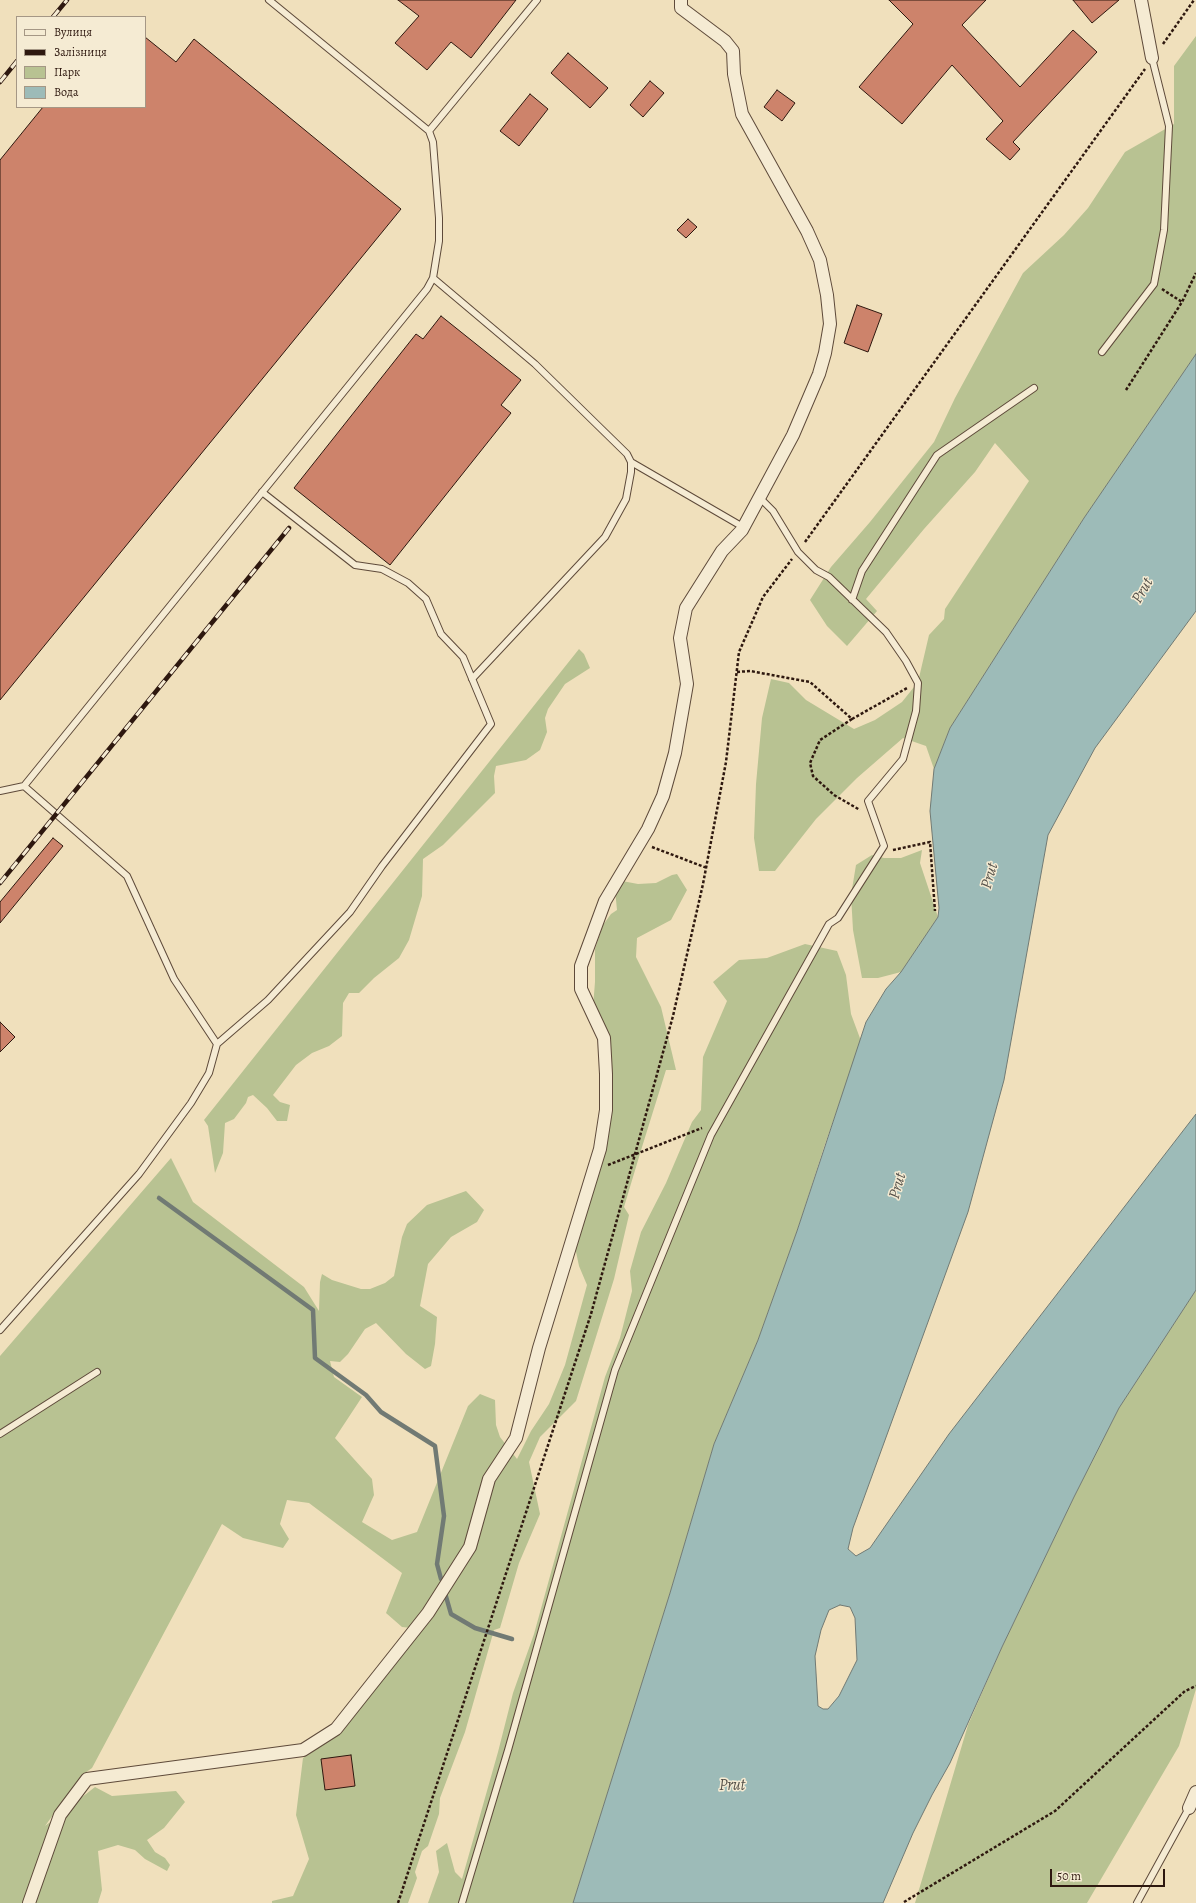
<!DOCTYPE html>
<html>
<head>
<meta charset="utf-8">
<style>
  body { margin:0 }
  #map { position:relative; width:1196px; height:1903px; overflow:hidden; background:#f0e0bc; font-family:Alegreya,serif }
  canvas { display:block }
  .legend { position:absolute; left:16px; top:16px; width:130px; height:92px; box-sizing:border-box; background:#f5ebd3; border:1px solid #a59785; margin:0; padding:5px 7px; list-style:none; font-size:12px; color:#2e180f }
  .legend li { display:flex; align-items:center; gap:8px; height:20px }
  .legend b { width:20px; border:1px solid #a59785 }
  .scale { position:absolute; left:1050px; top:1869px; width:115px; height:18px; box-sizing:border-box; border:2px solid #2e180f; border-top:0; padding-left:5px; font-size:12px; line-height:14px; white-space:nowrap; color:#2e180f; -webkit-text-stroke:3px #f5ebd3; paint-order:stroke }
</style>
</head>
<body>
<div id="map">
<canvas width="1196" height="1903"></canvas>
<ul class="legend">
<li><b style="height:5px;background:#f5ebd3"></b>Вулиця</li>
<li><b style="height:5px;background:#2e180f"></b>Залізниця</li>
<li><b style="height:11px;background:#b8c292"></b>Парк</li>
<li><b style="height:11px;background:#9dbbb8"></b>Вода</li>
</ul>
<div class="scale">50 m</div>
</div>
<script>
const c = document.querySelector('canvas').getContext('2d');
c.lineJoin = 'round';
function fill(path, color) { c.fillStyle = color; c.fill(path, 'evenodd'); }
const poly = rows => new Path2D(rows.map(r => 'M' + r).join(''));
function trace(path, color, width, dash) { c.strokeStyle = color; c.lineWidth = width; c.lineCap = dash ? 'butt' : 'round'; c.setLineDash(dash || []); c.stroke(path); }
function label(font, color, halo, rows, align = 'center') {
  c.font = font + ' Alegreya,serif'; c.lineWidth = 3; c.setLineDash([]); c.textBaseline = 'middle'; c.strokeStyle = halo; c.fillStyle = color; for (const [text, x, y, turn = 0] of rows) {
    c.save(); c.translate(x, y); c.rotate((+turn || 0) * Math.PI / 180); c.textAlign = isNaN(turn) ? turn : align; if (halo) c.strokeText(text, 0, 0); c.fillText(text, 0, 0); c.restore();
  }
}
fill(poly([
  [1196,36,1196,354,1084,518,950,728,934,769,926,746,903,738,857,778,816,819,775,871,759,871,754,838,756,784,762,718,771,679,789,683,806,700,854,729,875,720,902,702,918,682,929,635,944,619,945,609,1029,481,995,443,975,472,924,529,866,599,877,611,847,646,827,626,810,600,831,567,870,522,934,442,955,398,1023,273,1064,235,1088,208,1125,152,1174,124,1174,66],
  [579,649,584,654,590,668,565,684,548,709,545,718,547,732,540,750,526,760,496,766,494,776,495,793,443,845,423,859,422,896,409,940,399,958,374,978,359,993,349,993,343,1003,342,1036,329,1046,312,1053,296,1065,273,1095,280,1102,290,1105,287,1121,277,1121,267,1108,253,1095,248,1097,246,1103,234,1119,225,1123,223,1153,215,1173,208,1126,204,1120],
  [922,850,920,863,938,917,901,972,878,978,862,978,853,930,851,895,856,865,872,855,884,858,901,858],
  [677,874,687,890,671,920,637,938,636,957,661,1007,676,1070,666,1070,642,1147,624,1207,629,1215,614,1279,576,1401,540,1437,529,1462,540,1514,519,1563,500,1628,494,1630,465,1732,440,1798,439,1814,428,1846,422,1851,415,1872,417,1878,408,1903,272,1903,272,1901,293,1896,309,1859,296,1815,303,1758,341,1733,421,1629,402,1627,386,1613,402,1573,309,1503,287,1500,280,1524,289,1539,283,1548,243,1538,222,1524,92,1768,82,1775,45,1826,95,1787,112,1796,176,1791,185,1802,164,1828,147,1840,155,1852,165,1858,170,1865,167,1871,145,1859,135,1850,118,1845,98,1851,102,1890,98,1903,0,1903,0,1356,171,1158,193,1202,304,1287,319,1311,320,1282,322,1274,332,1280,361,1289,370,1289,385,1283,394,1276,402,1237,407,1224,427,1205,466,1191,484,1210,477,1222,451,1237,428,1264,420,1306,437,1317,435,1344,431,1366,425,1369,406,1354,376,1323,365,1329,348,1354,340,1362,330,1361,334,1377,362,1397,335,1438,372,1479,374,1495,362,1522,392,1540,417,1532,468,1406,480,1394,495,1400,496,1425,500,1437,517,1459,531,1431,549,1404,565,1365,587,1285,579,1266,575,1247,610,1073,611,1043,593,1007,595,982,595,949,603,925,611,914,617,910,615,890,622,881,638,884,656,883,672,875],
  [805,944,837,951,846,975,851,1014,861,1041,824,1147,797,1231,758,1340,714,1444,670,1593,573,1903,428,1903,439,1872,436,1851,447,1843,455,1872,462,1879,498,1752,513,1693,534,1634,605,1377,620,1338,632,1291,630,1271,641,1232,666,1183,692,1122,701,1110,703,1057,727,1001,713,982,739,960,767,958],
  [1196,1290,1196,1689,1179,1746,1087,1903,915,1903,968,1725,1002,1647,1074,1497,1119,1408]
]), '#b8c292');
const water = poly([
  [1196,354,1196,611,1095,748,1048,835,1004,1080,968,1212,853,1528,848,1549,856,1556,870,1548,949,1434,1196,1114,1196,1290,1119,1408,1074,1497,1002,1647,950,1763,932,1795,913,1833,883,1903,573,1903,670,1593,714,1444,758,1340,797,1231,866,1022,886,989,901,972,938,917,939,908,930,811,934,769,950,728,1084,518,1196,354],
  [840,1605,850,1607,855,1618,857,1660,839,1696,828,1709,823,1709,818,1706,815,1656,821,1630,829,1610,840,1605]
]);
fill(water, '#9dbbb8');
trace(water, '#717a74', 1);
trace(poly([
  [159,1198,313,1310,315,1358,366,1395,381,1412,435,1446,444,1516,437,1564,441,1579],
  [445,1593,451,1614,475,1628,512,1639]
]), '#717a74', 4.5);
const building = poly([
  [398,0,516,0,471,58,451,42,427,70,395,43,419,16,398,0],
  [889,0,986,0,962,25,1020,87,1073,30,1097,52,1013,142,1020,149,1010,160,986,139,1003,121,952,65,902,124,859,87,913,24,889,0],
  [1073,0,1119,0,1092,23,1073,0],
  [145,37,176,62,194,39,401,209,0,700,0,160,43,107,145,107,145,37],
  [568,53,608,88,590,108,551,73,568,53],
  [650,81,664,93,643,117,630,105,650,81],
  [777,90,795,103,782,121,764,107,777,90],
  [530,94,548,109,519,146,500,131,530,94],
  [688,219,697,227,686,238,677,230,688,219],
  [857,305,882,314,868,352,844,343,857,305],
  [441,316,521,380,501,405,511,413,390,565,294,488,416,334,423,339,441,316],
  [53,838,63,846,0,923,0,902,53,838],
  [0,1022,15,1037,0,1052,0,1022],
  [351,1755,355,1786,325,1790,321,1759,351,1755]
]);
fill(building, '#cd836b');
trace(building, '#2e180f', 1);
const service = poly([
  [429,131,537,0],
  [433,278,535,364,627,454,631,462,631,472,626,499,605,537,472,679],
  [1102,352,1154,284,1164,230,1169,126,1152,58],
  [631,462,743,527],
  [852,600,862,571,937,455,1034,388],
  [24,786,127,876,174,979,217,1044],
  [0,791,24,786,427,289,433,278,439,241,439,218,433,142,429,131,269,0],
  [0,1330,139,1174,191,1103,209,1073,217,1044,268,1000,350,912,382,866,491,724,463,657,441,634,426,599,408,583,382,569,355,565,262,492],
  [0,1434,97,1372],
  [462,1903,508,1750,615,1370,711,1135,829,924,838,918,884,846,868,801,903,759,916,711,918,683,906,661,886,632,829,577,816,570,798,552,773,511,760,498],
  [1137,1903,1189,1808]
]);
const minor = poly([
  [1141,0,1152,58],
  [1189,1808,1196,1792],
  [29,1903,60,1815,87,1779,303,1750,336,1729,428,1613,470,1547,489,1479,516,1438,539,1348,600,1149,606,1110,606,1074,604,1038,581,989,581,966,605,901,648,829,663,796,675,753,687,684,680,638,686,608,722,551,742,530,793,435,819,374,825,353,830,324,827,295,820,260,807,231,742,114,734,74,733,51,725,41,681,8,681,0]
]);
trace(service, '#5e4a3a', 8);
trace(minor, '#5e4a3a', 14);
trace(poly([
  [1163,44,1194,0],
  [1162,289,1182,302],
  [1126,390,1182,302,1196,273],
  [805,542,1145,69],
  [737,672,750,671,810,682,852,719,820,740,810,763,813,776,834,795,860,810],
  [852,719,907,688],
  [652,847,707,868],
  [893,850,930,842,935,911],
  [608,1165,702,1128],
  [904,1902,1055,1811,1185,1691,1196,1686],
  [398,1903,591,1314,673,1016,703,884,726,762,739,652,763,597,792,559]
]), '#2e180f', 2.5, [3, 2]);
trace(service, '#f5ebd3', 6);
trace(minor, '#f5ebd3', 12);
const rail = poly([
  [53,17,67,0],
  [0,82,17,61],
  [0,883,289,528]
]);
trace(rail, '#2e180f', 4.5);
trace(rail, '#f5ebd3', 3, [9]);
label('italic 16px', '#55514a', '#f5ebd3', [
  ["Prut",1143,591,-60],
  ["Prut",990,876,-74],
  ["Prut",898,1186,-74],
  ["Prut",732,1786]
]);
</script>
</body>
</html>
